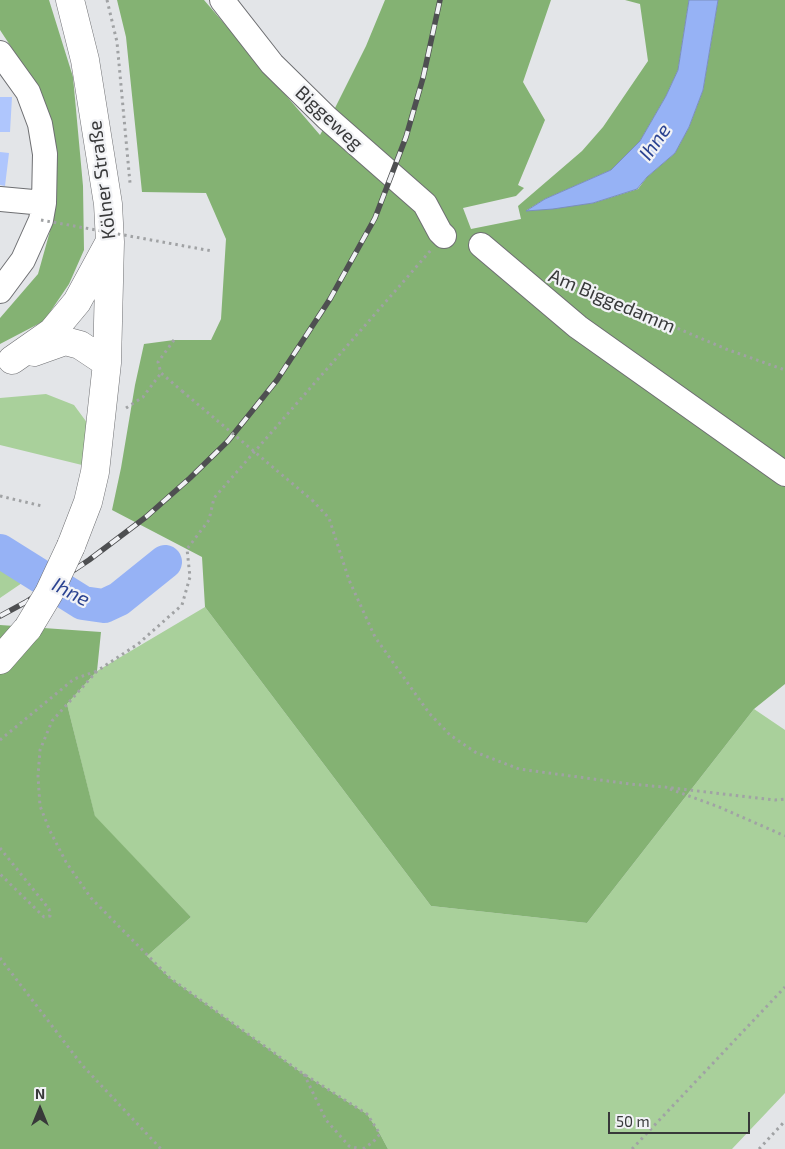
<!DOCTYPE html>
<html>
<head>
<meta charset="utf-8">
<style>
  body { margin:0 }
  #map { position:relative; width:785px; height:1149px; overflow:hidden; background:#e3e5e8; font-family:"Exo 2",sans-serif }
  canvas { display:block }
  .north { position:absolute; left:15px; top:1084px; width:50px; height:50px; -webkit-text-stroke:4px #f1f2f5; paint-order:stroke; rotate:0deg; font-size:14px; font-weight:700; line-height:20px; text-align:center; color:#38393a }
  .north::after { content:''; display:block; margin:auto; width:18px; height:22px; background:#38393a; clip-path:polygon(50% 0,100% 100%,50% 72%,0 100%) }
  .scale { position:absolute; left:608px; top:1112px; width:142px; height:22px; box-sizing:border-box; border:2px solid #38393a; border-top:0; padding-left:6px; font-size:15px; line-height:18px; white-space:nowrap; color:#38393a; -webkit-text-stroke:4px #f1f2f5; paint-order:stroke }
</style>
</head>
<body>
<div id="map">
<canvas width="785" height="1149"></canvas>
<div class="north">N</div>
<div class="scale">50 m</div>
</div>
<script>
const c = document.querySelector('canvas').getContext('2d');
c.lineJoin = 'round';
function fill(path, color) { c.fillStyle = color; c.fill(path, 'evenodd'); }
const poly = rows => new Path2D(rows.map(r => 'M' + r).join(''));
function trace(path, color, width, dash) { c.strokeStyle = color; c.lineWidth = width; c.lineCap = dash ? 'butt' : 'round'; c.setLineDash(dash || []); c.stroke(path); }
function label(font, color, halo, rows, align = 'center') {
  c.font = font + ' "Exo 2",sans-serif'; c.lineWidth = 4.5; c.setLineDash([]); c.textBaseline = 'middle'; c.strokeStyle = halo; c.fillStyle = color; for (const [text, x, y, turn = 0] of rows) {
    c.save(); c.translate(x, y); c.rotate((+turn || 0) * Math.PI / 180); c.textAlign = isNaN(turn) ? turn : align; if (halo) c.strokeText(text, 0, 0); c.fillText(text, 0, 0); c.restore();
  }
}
fill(poly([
  [46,394,74,405,88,424,82,465,0,445,0,398],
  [0,565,5,566,22,583,0,598],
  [205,607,431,906,587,923,754,709,785,730,785,1093,732,1149,388,1149,380,1134,367,1114,302,1073,170,978,147,956,191,917,95,817,67,704,97,671]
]), '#a9d09b');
fill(poly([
  [0,0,49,0,73,77,83,186,84,250,69,284,44,321,0,344,0,318,38,274,50,231,54,181,37,86,0,30],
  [117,0,204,0,320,135,335,108,366,46,385,0,551,0,523,82,545,120,518,185,524,188,516,196,463,208,471,229,521,219,518,206,582,151,603,127,648,61,640,4,625,0,689,0,678,70,666,96,640,141,611,170,545,199,527,210,593,203,638,189,647,177,675,153,689,127,703,90,718,0,785,0,785,684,754,709,587,923,431,906,205,607,202,557,112,510,121,468,135,385,144,344,174,340,211,340,221,319,226,239,206,193,142,192,126,37],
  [0,625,101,632,97,671,67,704,95,816,191,917,147,956,170,978,302,1073,367,1114,380,1134,388,1149,0,1149]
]), '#84b273');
const water = poly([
  [689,0,718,0,703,90,689,127,675,153,647,177,637,189,593,203,553,209,526,211,545,199,611,170,640,141,666,96,678,70,689,0]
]);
fill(water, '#96b2f5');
trace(water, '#7a8ebd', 1);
trace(poly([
  [0,551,83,603,104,606,119,599,165,562]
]), '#96b2f5', 34);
fill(poly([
  [0,97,12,97,10,132,0,132],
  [0,152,9,153,5,186,0,185]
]), '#afc6fd');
const minor = poly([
  [222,0,272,64,327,118,425,204,440,232,444,236],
  [0,53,28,92,40,124,45,154,44,203,41,220,23,260,0,291],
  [0,199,44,203],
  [481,245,578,327,785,474]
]);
const major = poly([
  [70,0,85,60,108,204,110,242,107,363,95,472,88,502,71,546],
  [34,352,65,341,80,345,107,363],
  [12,360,52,332,77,302,108,245],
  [0,660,28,628]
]);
trace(minor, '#6e6f72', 26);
trace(major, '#6e6f72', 29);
trace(poly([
  [107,0,117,42,130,183],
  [552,275,726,349,785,370],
  [174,340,158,362,161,373,182,391],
  [126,408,143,397,161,373],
  [0,496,42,506],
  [312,500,329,518,349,580,375,637,429,713,450,735,475,752,519,769,630,784,664,787,775,800,785,799],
  [0,740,74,679,97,671],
  [670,789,719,807,785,836],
  [0,848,49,909,50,916,44,917,0,874],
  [0,958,82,1065,161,1149],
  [304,1074,326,1120,349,1146,360,1149],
  [363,1149,373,1142,380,1134,367,1114,302,1073,170,978,91,898,66,862,50,831,40,806,38,776,40,750,52,721,97,671,138,644,182,605,190,577,187,549,209,520,214,498,431,250],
  [632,1149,785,987],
  [759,1149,785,1121]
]), '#a0a2a4', 3, [2.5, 4]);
trace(minor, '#fff', 24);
trace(major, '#fff', 28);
const rail = poly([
  [0,616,26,602,89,560,146,517,190,478,228,441,277,380,330,299,375,218,406,137,423,78,440,0]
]);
trace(rail, '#4e4f51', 5.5);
trace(rail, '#f1f2f5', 4, [11]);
const majorBridge = poly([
  [28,628,49,593,71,546]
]);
trace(majorBridge, '#6e6f72', 29, []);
trace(poly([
  [41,220,212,251],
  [182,391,312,500]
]), '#a0a2a4', 3, [2.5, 4]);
trace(majorBridge, '#fff', 28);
label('19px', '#38393a', '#f1f2f5', [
  ["Biggeweg",329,118,43],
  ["Kölner Straße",102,180,-97],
  ["Am Biggedamm",612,301,23]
]);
label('italic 20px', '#2b4391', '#f1f2f5', [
  ["Ihne",655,142,-55],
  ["Ihne",71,592,27]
]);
</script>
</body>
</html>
